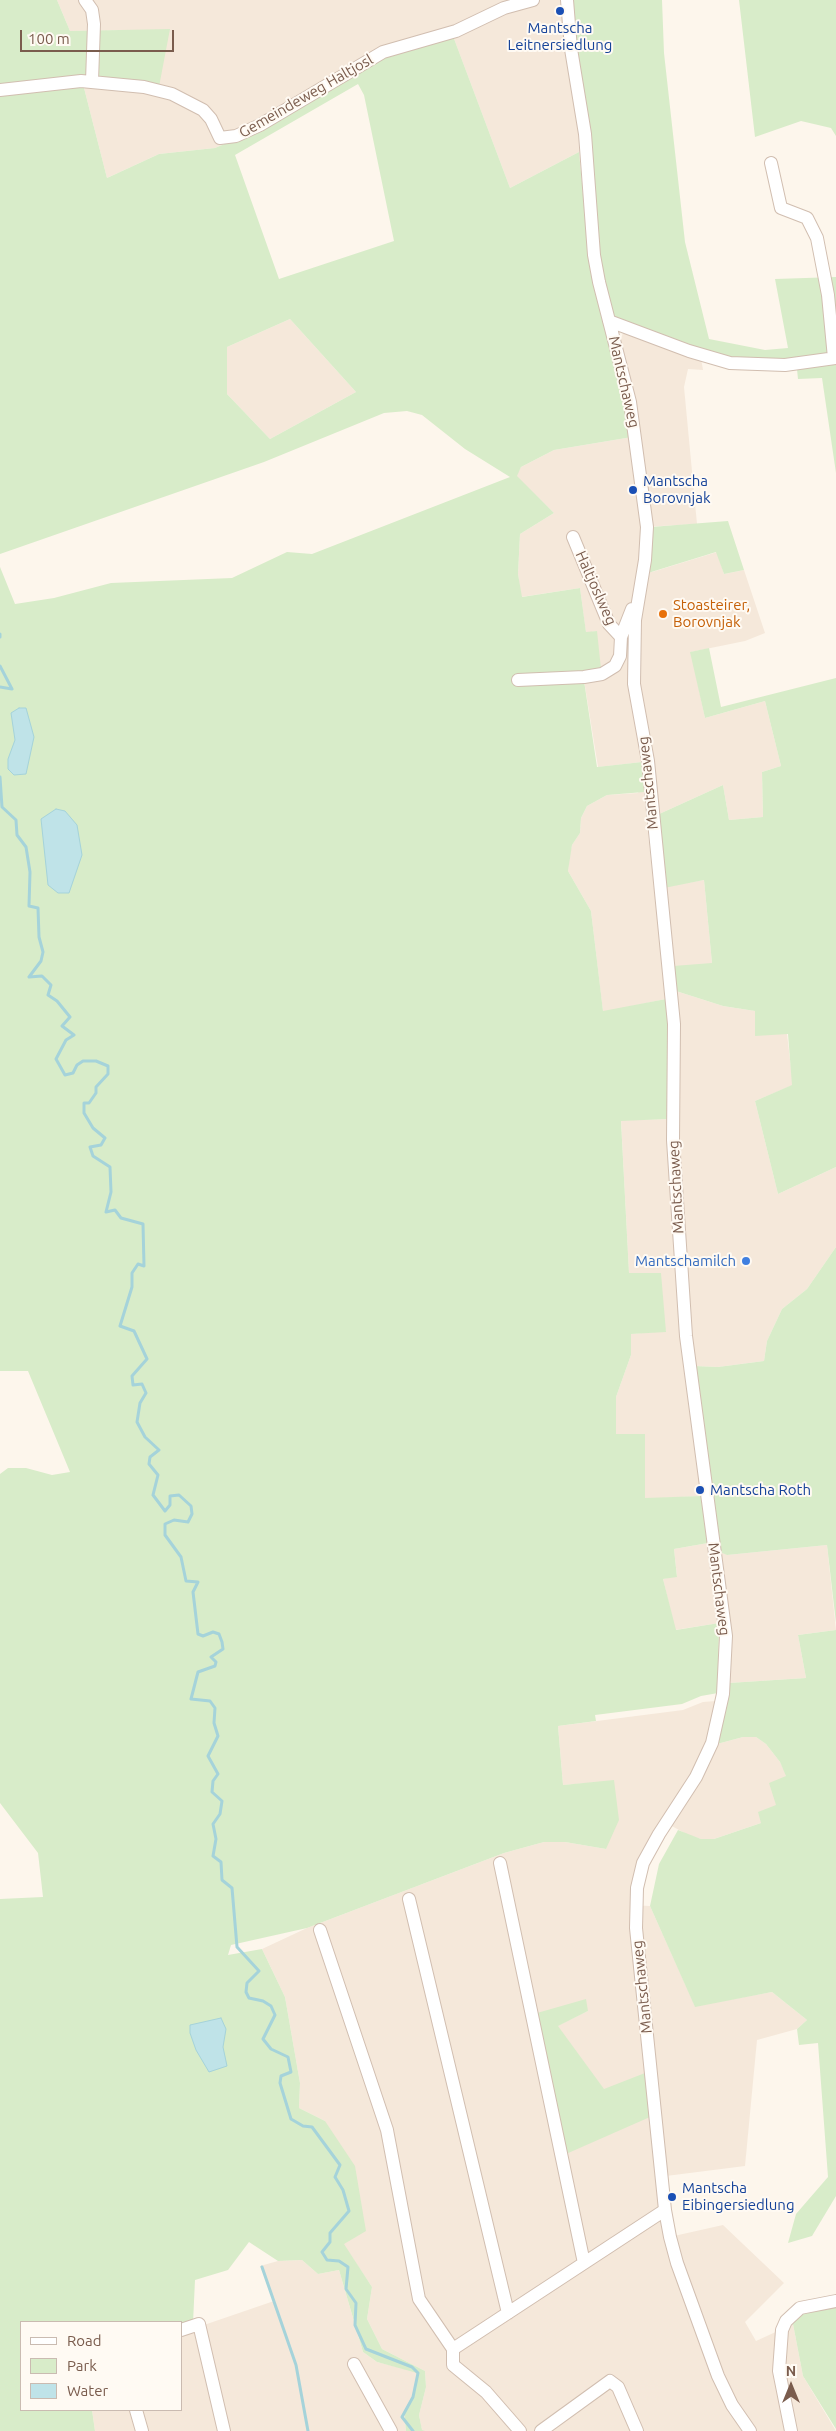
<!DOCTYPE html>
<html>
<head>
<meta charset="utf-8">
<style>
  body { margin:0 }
  #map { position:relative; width:836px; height:2431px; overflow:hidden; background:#fdf6ec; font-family:Ubuntu,sans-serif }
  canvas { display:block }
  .legend { position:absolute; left:20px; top:2321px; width:162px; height:90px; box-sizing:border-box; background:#fffaf3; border:1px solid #cabbb1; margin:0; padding:6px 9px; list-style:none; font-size:15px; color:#7a5c4d }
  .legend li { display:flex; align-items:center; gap:10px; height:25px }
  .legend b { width:25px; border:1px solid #cabbb1 }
  .north { position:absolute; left:766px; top:2361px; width:50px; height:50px; -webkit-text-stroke:4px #fffaf3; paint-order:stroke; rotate:0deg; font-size:14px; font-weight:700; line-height:20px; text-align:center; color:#7a5c4d }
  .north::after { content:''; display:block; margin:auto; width:18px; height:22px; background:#7a5c4d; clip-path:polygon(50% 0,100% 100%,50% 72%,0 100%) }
  .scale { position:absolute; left:20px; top:30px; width:154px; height:22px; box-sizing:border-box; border:2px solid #7a5c4d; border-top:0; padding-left:6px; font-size:15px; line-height:18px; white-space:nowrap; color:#7a5c4d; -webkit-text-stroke:4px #fffaf3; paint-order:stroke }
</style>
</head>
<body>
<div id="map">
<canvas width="836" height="2431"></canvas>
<ul class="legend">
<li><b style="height:6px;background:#fff"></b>Road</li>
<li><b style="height:14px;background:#d8ecc9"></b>Park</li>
<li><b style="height:14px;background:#bfe3e8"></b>Water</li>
</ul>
<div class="north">N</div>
<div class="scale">100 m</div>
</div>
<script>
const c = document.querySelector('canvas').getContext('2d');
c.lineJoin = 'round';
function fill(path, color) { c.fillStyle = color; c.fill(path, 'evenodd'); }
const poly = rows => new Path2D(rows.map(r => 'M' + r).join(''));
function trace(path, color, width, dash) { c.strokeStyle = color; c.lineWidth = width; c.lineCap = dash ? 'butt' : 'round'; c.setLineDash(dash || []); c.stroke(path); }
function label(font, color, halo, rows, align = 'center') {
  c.font = font + ' Ubuntu,sans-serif'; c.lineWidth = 4; c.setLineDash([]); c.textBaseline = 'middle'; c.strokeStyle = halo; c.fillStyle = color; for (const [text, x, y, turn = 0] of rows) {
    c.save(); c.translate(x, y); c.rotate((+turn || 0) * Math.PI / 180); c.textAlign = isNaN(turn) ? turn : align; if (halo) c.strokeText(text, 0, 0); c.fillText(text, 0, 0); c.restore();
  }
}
fill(poly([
  [57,0,561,0,565,42,578,112,579,152,510,188,453,36,241,137,215,148,159,154,107,178,83,84,169,30,70,31],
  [290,319,356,392,270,439,227,394,227,347],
  [623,333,701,358,703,370,688,369,684,387,697,524,643,527,652,572,717,552,724,574,744,570,765,633,745,641,691,652,705,718,765,701,781,766,762,772,763,817,729,820,723,785,657,815,646,815,654,889,704,880,712,963,666,999,603,1012,591,911,568,871,569,857,572,845,580,833,581,818,587,806,607,795,638,793,642,762,598,767,583,674,597,631,586,633,580,588,521,597,518,574,520,534,554,513,516,476,521,467,554,450,632,437,620,341],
  [676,991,723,1006,755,1011,787,1034,793,1085,755,1101,778,1194,836,1167,836,1247,807,1289,782,1309,767,1341,764,1361,718,1367,694,1366,683,1362,701,1496,644,1499,645,1435,616,1434,616,1397,631,1355,631,1334,666,1331,629,1273,621,1120,673,1119],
  [708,1543,727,1555,827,1545,836,1630,798,1635,806,1678,729,1683,719,1623,675,1630,663,1579,677,1576,674,1549],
  [716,1701,717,1744,743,1737,756,1737,766,1744,780,1762,787,1776,776,1806,761,1823,714,1839,701,1839,688,1835,661,1820,644,1849,635,1868,630,1905,650,1906,695,2006,772,1992,807,2020,797,2029,757,2040,745,2166,666,2176,665,2238,723,2225,784,2283,745,2322,756,2341,793,2324,803,2376,836,2431,422,2431,419,2415,426,2387,425,2371,382,2349,367,2319,372,2287,343,2244,325,2121,299,2108,300,2083,285,1997,262,1949,307,1928,504,1853,544,1842,565,1842,606,1849,614,1781,563,1785,558,1726,683,1710,703,1702],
  [588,2011,557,2026,604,2090,537,2013],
  [302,2260,318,2274,339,2270,363,2352,377,2362,417,2372,416,2390,404,2411,406,2431,95,2431,92,2410,181,2410,181,2325,204,2325,274,2301,260,2266,278,2261]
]), '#f5e8da');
fill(poly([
  [0,0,57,0,70,31,170,29,158,92,83,84,107,178,159,154,215,148,241,137,384,55,453,36,510,188,579,152,588,248,632,437,554,450,521,467,517,476,554,513,520,534,518,574,522,597,580,588,586,632,597,631,601,669,583,674,597,767,642,762,644,792,607,795,587,806,581,818,580,833,572,845,568,871,591,911,603,1011,666,999,669,1019,667,1119,621,1121,629,1273,661,1273,666,1332,631,1334,631,1355,616,1397,616,1434,645,1434,645,1498,701,1496,708,1543,674,1549,677,1577,663,1579,676,1630,719,1623,718,1693,701,1696,682,1704,595,1715,596,1721,558,1726,563,1785,614,1780,619,1820,606,1849,565,1842,544,1842,504,1853,307,1928,231,1945,228,1955,262,1949,285,1997,300,2083,299,2108,325,2121,355,2166,366,2231,344,2244,372,2287,367,2319,382,2349,425,2371,426,2387,419,2415,422,2430,425,2431,406,2431,404,2411,416,2390,417,2373,377,2362,363,2352,339,2270,318,2274,302,2260,278,2261,249,2242,228,2270,195,2280,193,2323,181,2325,181,2322,21,2322,21,2410,92,2410,95,2431,0,2431,0,1899,43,1897,38,1853,0,1803,0,1474,8,1468,26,1468,52,1475,70,1472,28,1371,0,1371,0,567,15,604,54,598,111,583,232,578,287,552,312,554,510,477,465,449,422,415,407,411,384,413,264,462,0,554],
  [358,84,364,95,394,241,279,279,235,155],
  [290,319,356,392,270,439,227,394,227,347],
  [571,0,662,0,664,53,685,242,709,339,765,350,788,348,775,279,836,277,836,355,801,362,730,360,615,319,611,310,599,253],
  [739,0,836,0,836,136,831,128,801,121,755,137],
  [836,361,836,473,822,378,798,379,797,369],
  [728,521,744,570,724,574,716,552,648,573,651,527],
  [709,648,721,707,836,678,836,1167,778,1194,755,1101,792,1085,788,1034,755,1036,755,1011,723,1006,676,991,673,966,712,963,704,880,664,888,657,815,723,785,729,820,763,817,762,772,781,766,765,701,705,718,690,652],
  [836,1247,836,1623,827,1545,727,1555,720,1552,694,1366,718,1367,764,1361,767,1341,782,1309,807,1289],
  [836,1630,836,2196,812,2236,788,2243,796,2214,828,2177,818,2043,799,2045,797,2029,807,2020,772,1992,695,2007,650,1906,659,1864,678,1830,701,1839,714,1839,761,1823,758,1812,776,1805,769,1783,786,1776,780,1762,766,1744,756,1737,743,1737,717,1744,729,1683,806,1678,798,1635],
  [586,1999,588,2011,558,2026,604,2089,645,2073,650,2117,566,2154,537,2013],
  [836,2304,836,2429,803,2376,793,2324,788,2327,799,2313]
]), '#d8ecc9');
const water = poly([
  [19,708,26,708,34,737,26,774,14,775,8,769,8,759,15,740,11,713,19,708],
  [56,809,65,811,77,825,82,855,69,893,58,893,48,885,41,819,56,809],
  [221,2018,226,2029,223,2047,227,2066,209,2072,196,2050,190,2033,190,2025,221,2018]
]);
fill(water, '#bfe3e8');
trace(water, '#a5d3da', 1);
trace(poly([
  [0,634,0,637],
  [0,666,12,689,0,687],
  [0,777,2,807,16,820,17,835,26,847,30,872,29,906,38,908,39,937,43,952,41,961,29,977,42,976,51,985,48,995,57,1001,70,1017,62,1026,74,1035,66,1040,56,1059,65,1075,73,1073,77,1065,83,1061,96,1061,108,1066,108,1074,96,1087,96,1093,89,1103,84,1103,84,1113,93,1128,105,1138,101,1145,90,1147,93,1156,110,1167,111,1192,106,1212,115,1210,121,1218,143,1224,144,1266,138,1264,132,1273,132,1287,120,1326,134,1331,147,1359,132,1376,133,1385,142,1384,146,1393,140,1403,137,1422,145,1437,159,1450,150,1457,149,1464,158,1475,153,1495,165,1511,170,1505,170,1496,179,1495,191,1506,192,1514,188,1522,174,1520,165,1524,165,1535,181,1557,186,1581,198,1582,193,1592,198,1634,203,1636,213,1632,219,1634,222,1642,223,1649,211,1657,216,1662,215,1666,198,1672,191,1699,210,1701,215,1708,214,1723,218,1736,208,1756,218,1774,213,1781,212,1792,222,1801,220,1814,213,1824,216,1839,213,1856,221,1862,222,1880,232,1888,237,1947,259,1971,247,1983,246,1992,249,1998,263,2001,271,2006,275,2015,263,2039,271,2049,288,2057,291,2072,281,2076,280,2083,291,2119,303,2126,312,2127,340,2165,335,2177,343,2190,349,2211,330,2233,330,2242,322,2252,327,2260,339,2261,348,2267,346,2289,356,2303,355,2325,366,2349,412,2367,418,2373,413,2397,402,2417,413,2431],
  [262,2267,296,2365,308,2431]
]), '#a5d3da', 3);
const minor = poly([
  [85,0,92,10,94,24,92,81],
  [567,0,571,49,585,134,594,255,599,282,630,402,647,527,645,560,635,620,634,684,648,761,674,1024,673,1140,686,1336,726,1636,723,1694,712,1743,696,1777,659,1834,643,1863,637,1888,636,1928,665,2210,670,2237,677,2263,718,2376,732,2405,750,2431],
  [0,90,81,81,144,87,172,94,203,110,211,119,220,138,236,136,260,125,383,52,456,31,504,8,533,0],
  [771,163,781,208,807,218,817,238,828,295,834,358],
  [609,321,689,351,730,363,785,365,836,358],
  [573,537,609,624,621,637],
  [518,680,584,677,602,674,615,666,620,656,621,637,632,609],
  [500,1863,584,2263],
  [409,1899,508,2313],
  [320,1930,387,2130,419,2299,453,2349],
  [181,2330,199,2324,224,2431],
  [354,2364,391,2431],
  [136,2410,142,2431],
  [520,2431,486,2392,453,2365,453,2349,665,2210],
  [541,2431,610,2381,618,2387,637,2431],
  [791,2431,779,2371,782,2330,786,2321,800,2308,836,2301]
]);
trace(minor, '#d1beb0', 14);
trace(minor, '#fff', 12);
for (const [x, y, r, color] of [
  [560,11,5,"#1a4fb4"],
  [633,490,5,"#1a4fb4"],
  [663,614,5,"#e8710a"],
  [746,1261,5,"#3f7fe0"],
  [700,1490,5,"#1a4fb4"],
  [672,2197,5,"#1a4fb4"]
]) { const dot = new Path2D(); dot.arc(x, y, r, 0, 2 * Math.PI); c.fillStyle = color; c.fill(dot); trace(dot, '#fffaf3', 2); }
label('15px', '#164399', '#fffaf3', [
  ["Mantscha",560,28,"center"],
  ["Leitnersiedlung",560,45,"center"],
  ["Mantscha",643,481],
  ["Borovnjak",643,498],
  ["Mantscha Roth",710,1490],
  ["Mantscha",682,2188],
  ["Eibingersiedlung",682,2205]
], 'left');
label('15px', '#7a5c4d', '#fffaf3', [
  ["Gemeindeweg Haltjosl",306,96,-30],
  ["Mantschaweg",624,382,77],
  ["Haltjoslweg",596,588,66],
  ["Mantschaweg",648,783,-96],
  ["Mantschaweg",676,1187,-93],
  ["Mantschaweg",719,1589,83],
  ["Mantschaweg",642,1987,-96]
]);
label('15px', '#c56008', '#fffaf3', [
  ["Stoasteirer,",673,605],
  ["Borovnjak",673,622]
], 'left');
label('15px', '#366cbe', '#fffaf3', [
  ["Mantschamilch",736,1261]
], 'right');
</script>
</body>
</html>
